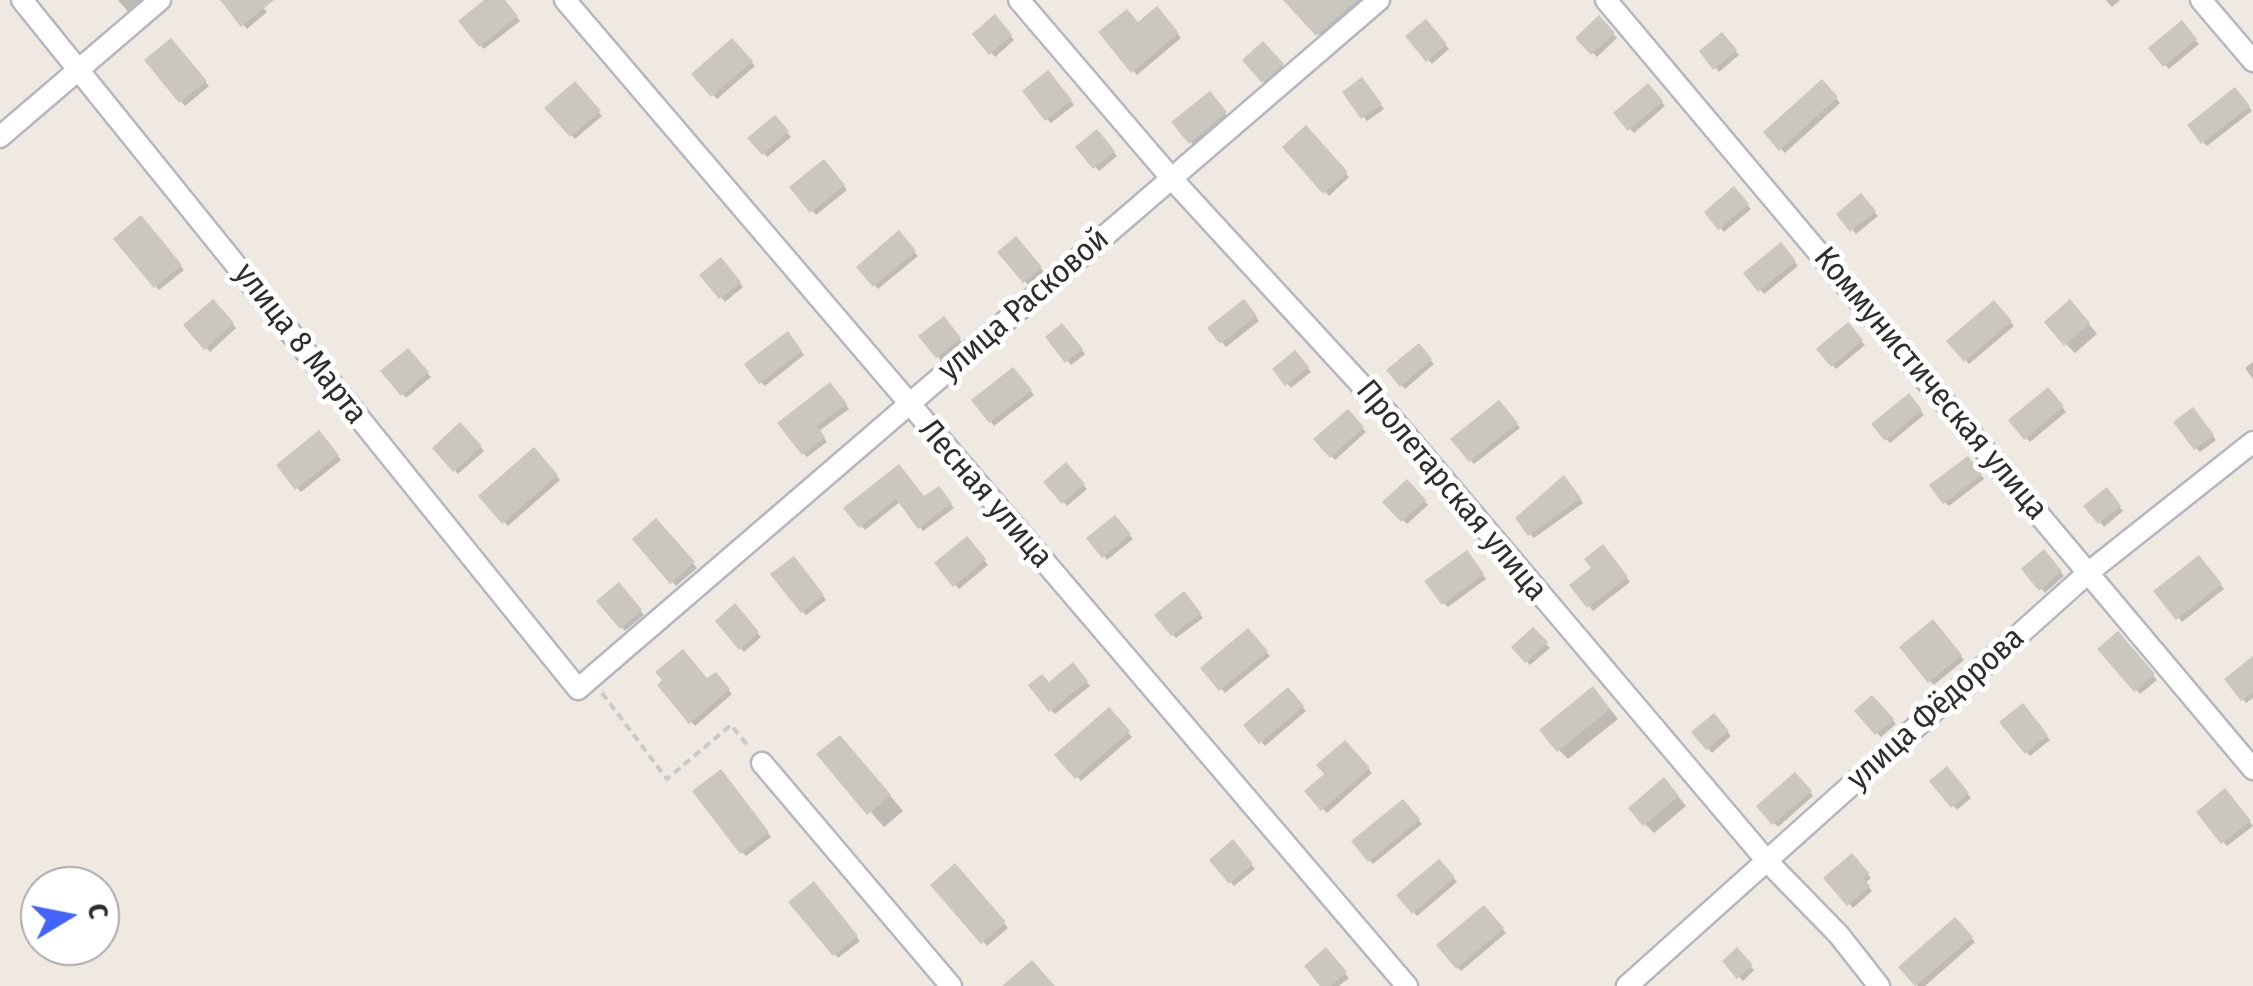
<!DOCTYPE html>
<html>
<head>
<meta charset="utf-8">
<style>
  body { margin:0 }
  #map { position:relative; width:2253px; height:986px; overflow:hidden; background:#efe9e1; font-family:"Fira Sans Condensed",sans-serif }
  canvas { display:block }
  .north { position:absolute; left:20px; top:866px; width:100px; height:100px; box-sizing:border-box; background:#fff; border:2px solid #ababab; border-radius:50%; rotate:80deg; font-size:28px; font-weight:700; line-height:40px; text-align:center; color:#2e2e2e }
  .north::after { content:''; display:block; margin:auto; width:35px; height:45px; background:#4264fb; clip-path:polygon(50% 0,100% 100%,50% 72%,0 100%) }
</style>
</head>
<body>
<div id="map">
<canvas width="2253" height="986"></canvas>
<div class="north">С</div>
</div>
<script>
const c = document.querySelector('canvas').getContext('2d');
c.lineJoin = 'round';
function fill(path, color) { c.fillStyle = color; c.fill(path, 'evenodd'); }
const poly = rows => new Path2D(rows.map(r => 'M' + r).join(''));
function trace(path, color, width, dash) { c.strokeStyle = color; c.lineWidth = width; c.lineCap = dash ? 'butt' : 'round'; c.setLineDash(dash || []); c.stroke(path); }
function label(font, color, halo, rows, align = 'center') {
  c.font = font + ' "Fira Sans Condensed",sans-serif'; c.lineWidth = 10; c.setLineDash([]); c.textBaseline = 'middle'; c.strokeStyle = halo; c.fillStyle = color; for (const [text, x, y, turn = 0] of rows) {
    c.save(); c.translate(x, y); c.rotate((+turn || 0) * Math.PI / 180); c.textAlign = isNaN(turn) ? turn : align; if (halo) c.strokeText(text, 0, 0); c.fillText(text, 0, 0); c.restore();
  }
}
fill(poly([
  [118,0,147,0,130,14],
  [223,0,257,0,267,12,247,29],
  [488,0,503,0,520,21,484,49,480,45],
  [1286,0,1372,0,1324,40],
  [2106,0,2120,0,2112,7],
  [1157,9,1181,38,1137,75,1102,33,1138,25],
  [995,17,1014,40,995,57,975,34],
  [1599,19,1617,38,1597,57,1578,38],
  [1426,22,1449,49,1432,64,1409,37],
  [2181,24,2199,44,2169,69,2151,49],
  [1722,36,1739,55,1719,72,1702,52],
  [171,41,209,86,185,106,147,61],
  [732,41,755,66,717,99,694,74],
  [1263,44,1286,69,1267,85,1245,60],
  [1052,77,1074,105,1051,123,1047,119],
  [1822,82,1840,103,1785,153,1766,132],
  [1366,84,1384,109,1367,121,1345,93],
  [575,85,602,116,575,139,548,108],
  [1648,86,1665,106,1634,133,1616,113],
  [1210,94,1229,118,1194,146,1175,122],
  [2239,94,2252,111,2207,146,2203,142],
  [775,118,791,137,767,157,751,138],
  [1306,129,1349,177,1329,196,1285,147],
  [1097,133,1117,156,1099,171,1079,147],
  [824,162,847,190,816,215,793,188],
  [1734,190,1751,209,1724,232,1707,212],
  [1861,196,1878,216,1856,234,1839,214],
  [141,218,184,270,159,290,116,239],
  [899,234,918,256,878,289,859,267],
  [1016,239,1044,272,1028,285,1001,252],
  [1781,246,1798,266,1764,294,1747,274],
  [721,260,743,287,725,302,703,275],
  [213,302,236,328,210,352,186,326],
  [1244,302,1259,321,1226,347,1211,328],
  [1994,303,2014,326,1969,364,1949,341],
  [2079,312,2097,334,2075,353,2066,344],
  [947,323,963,343,941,360,937,356],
  [1062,326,1085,354,1071,365,1048,337],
  [1848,326,1865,345,1836,369,1819,349],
  [791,338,804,355,765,386,761,382],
  [1419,346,1434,364,1405,389,1389,370],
  [408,351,431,377,406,398,384,372],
  [1295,353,1311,372,1291,388,1275,370],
  [2253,362,2253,379,2245,368],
  [1017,374,1034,395,994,426,974,400],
  [834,389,849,409,819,431,827,442,807,457,803,453],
  [2048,390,2066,412,2030,442,2012,421],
  [1908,396,1924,415,1890,443,1874,424],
  [1499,403,1520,428,1474,464,1454,440],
  [1348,412,1366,432,1335,460,1317,440],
  [2197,414,2216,440,2200,452,2196,448],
  [460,425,484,451,458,474,435,448],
  [323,438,341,460,301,492,297,488],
  [534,450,560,480,508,526,481,496],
  [1972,463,1984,479,1949,506,1945,502],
  [1066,465,1087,489,1067,506,1046,482],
  [899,467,925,499,942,493,954,508,923,531,901,501,865,530,861,526],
  [1407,482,1428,505,1407,524,1386,502],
  [1568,482,1583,503,1534,538,1530,534],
  [2106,491,2123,511,2104,527,2087,506],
  [1115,518,1133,539,1107,560,1104,556],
  [656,521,697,568,676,586,635,539],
  [967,539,988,565,959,589,937,563],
  [1606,551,1630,582,1593,611,1573,585,1595,569],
  [2044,553,2064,576,2045,593,2024,570],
  [1470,557,1486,579,1448,607,1444,603],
  [2203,562,2224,589,2182,622,2157,591],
  [797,563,826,600,806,615,803,612],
  [619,585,644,615,625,631,600,601],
  [1188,598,1203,618,1176,638,1173,635],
  [735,607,761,637,744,652,718,621],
  [1937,626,1964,660,1934,685,1930,681],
  [1533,630,1550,648,1530,665,1514,648],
  [1248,631,1270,656,1225,693,1203,668],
  [2118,634,2157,680,2140,694,2100,649],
  [2253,660,2253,698,2246,703,2243,699],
  [1073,666,1090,686,1055,714,1051,710],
  [715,675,732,694,695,726,661,685,707,681],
  [1288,691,1306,711,1265,746,1247,726],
  [1872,698,1896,724,1881,737,1858,712],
  [1602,699,1618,719,1568,759,1559,750],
  [2022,706,2050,740,2030,756,2002,722],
  [1109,711,1132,737,1081,781,1058,755],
  [1714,716,1731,736,1712,753,1694,732],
  [1345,743,1372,773,1327,813,1307,791,1327,774],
  [854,752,903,811,884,827,820,755],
  [1947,770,1971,798,1957,810,1933,781],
  [1795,775,1813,796,1778,827,1759,806],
  [725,776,771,837,746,856,742,852],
  [1673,790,1686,806,1654,833,1645,824],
  [2229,795,2253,826,2227,846,2199,812],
  [1403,802,1422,824,1373,864,1355,842],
  [1233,843,1255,869,1234,886,1212,860],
  [1852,856,1871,878,1865,883,1872,891,1853,908,1826,878],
  [1439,862,1457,882,1417,916,1399,895],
  [955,866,1008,928,987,946,934,885],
  [817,888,860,941,838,958,835,954],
  [1484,908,1506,933,1461,971,1439,946],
  [1955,920,1975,942,1925,986,1918,986,1902,967],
  [1325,951,1349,978,1339,986,1323,986],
  [1737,951,1754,970,1743,981,1725,961]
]), '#0003');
fill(poly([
  [220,0,274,0,241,27],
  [484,0,505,0,518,16,479,47,458,21],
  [1283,0,1357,0,1316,36],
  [1157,6,1179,33,1131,73,1098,32,1127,9,1138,22],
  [995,14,1012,35,989,55,972,34],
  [1599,15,1615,33,1591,55,1575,38],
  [1426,19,1447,44,1426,62,1405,36],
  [2182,20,2197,39,2163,67,2148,48],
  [1722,32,1737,50,1713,70,1699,51],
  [171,38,207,81,179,103,144,60],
  [732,38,753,61,711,97,691,74],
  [1263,41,1284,64,1262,83,1242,60],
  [1048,70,1072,100,1045,121,1022,91],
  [1362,77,1382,104,1361,119,1342,92],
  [1822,79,1838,97,1779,151,1763,132],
  [575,81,601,111,570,137,544,108],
  [1648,83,1663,101,1628,131,1613,113],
  [2235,87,2250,106,2201,144,2187,125],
  [1210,91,1227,112,1189,144,1171,122],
  [775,115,789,131,762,155,747,138],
  [1306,125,1348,172,1323,194,1282,147],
  [1097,129,1115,151,1093,169,1075,147],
  [824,159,845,185,810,213,789,187],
  [1734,186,1749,204,1718,230,1704,212],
  [1861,193,1876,211,1850,232,1836,214],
  [141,215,182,265,154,288,113,239],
  [899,230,916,251,873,287,856,267],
  [1016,236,1042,267,1023,283,997,252],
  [1781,242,1796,261,1758,292,1743,273],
  [721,257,741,282,719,299,699,275],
  [213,299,234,323,204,350,183,325],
  [1244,299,1257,316,1220,344,1207,328],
  [2070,299,2090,323,2064,346,2044,322],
  [1994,300,2012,321,1964,362,1946,341],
  [944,316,961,338,936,358,918,336],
  [1848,322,1863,340,1831,367,1816,349],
  [1062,323,1083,349,1065,363,1045,337],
  [788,331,802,351,759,384,744,364],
  [1419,343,1432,359,1400,387,1386,370],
  [408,348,429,372,401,396,380,371],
  [1295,350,1309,367,1285,386,1272,369],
  [1013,367,1032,390,989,423,971,400],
  [830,382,847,404,817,426,825,437,802,455,777,423],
  [2048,387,2064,406,2024,440,2008,420],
  [1909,393,1922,410,1885,441,1871,424],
  [1499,400,1518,423,1469,462,1450,439],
  [2193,407,2214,435,2194,450,2173,422],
  [1348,409,1364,427,1330,458,1313,439],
  [460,422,482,446,453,472,432,448],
  [319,430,339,455,295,490,276,465],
  [534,447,558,475,502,524,478,496],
  [1968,456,1982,474,1943,504,1929,485],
  [1066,462,1085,484,1062,504,1043,482],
  [899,464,924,496,939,486,952,503,918,529,896,499,859,528,843,508],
  [1564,475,1581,498,1528,536,1515,518],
  [1407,479,1426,500,1401,522,1382,502],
  [2107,487,2121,506,2098,524,2083,506],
  [1115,515,1131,534,1102,558,1086,538],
  [656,518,695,562,670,584,632,539],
  [967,536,986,559,953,587,934,563],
  [1603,544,1628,577,1587,608,1569,585,1591,568,1584,559],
  [2044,549,2062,571,2039,591,2021,569],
  [1467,550,1484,574,1442,605,1424,581],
  [2199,555,2222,584,2176,620,2153,591],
  [794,556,824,595,801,613,770,574],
  [619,582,642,610,620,629,596,601],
  [1184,591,1201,613,1171,636,1154,615],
  [735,603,759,632,739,650,715,621],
  [1933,619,1962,655,1928,683,1899,647],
  [1533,627,1548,642,1525,663,1511,647],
  [1248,628,1268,651,1219,691,1200,668],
  [2118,631,2155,674,2134,692,2097,649],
  [683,649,707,678,716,672,730,689,689,724,657,685,662,680,655,672],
  [2253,656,2253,692,2241,701,2224,679],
  [1073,662,1088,681,1049,712,1028,685,1042,674,1049,682],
  [1593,686,1610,709,1557,752,1539,730],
  [1288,687,1304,706,1259,744,1243,725],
  [1872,695,1894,719,1875,735,1854,711],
  [2023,703,2048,735,2025,754,1999,722],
  [1109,707,1130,731,1075,779,1054,755],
  [1714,713,1729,731,1706,750,1691,732],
  [840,735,891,795,867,815,816,754],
  [1345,740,1370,768,1321,811,1304,791,1324,774,1316,765],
  [1947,766,1969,793,1951,808,1929,781],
  [721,769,769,832,740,854,692,791],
  [1795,772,1812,791,1772,825,1756,806],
  [1664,777,1679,796,1643,826,1628,808],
  [2225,788,2251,821,2221,844,2196,812],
  [1403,799,1420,819,1368,862,1351,841],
  [1233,839,1253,864,1229,884,1209,860],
  [1852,853,1869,873,1863,878,1870,886,1847,906,1823,878],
  [1439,859,1455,877,1412,914,1396,895],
  [955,863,1006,922,981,944,930,885],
  [814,881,858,936,833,956,788,902],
  [1484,905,1504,928,1456,969,1436,945],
  [1955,917,1973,937,1915,986,1898,967],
  [1326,947,1347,972,1331,986,1320,986,1304,966],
  [1737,947,1753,965,1737,979,1722,961],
  [1032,960,1055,986,1002,986]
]), '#cbc7bf');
const minor = poly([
  [22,0,578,689,1379,0],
  [565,0,1407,986],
  [1019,0,1172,179,1389,415,1767,861,1839,935,1879,986],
  [1606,0,2253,769],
  [2201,0,2253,61],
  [0,137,160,0],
  [762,763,951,986],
  [1627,986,2089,572,2253,442]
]);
trace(minor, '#b4b7c1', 25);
trace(poly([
  [602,693,667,779,731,725,749,747]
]), '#c9c9c9', 4, [8, 5]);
trace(minor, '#fff', 20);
label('32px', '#2e2e2e', '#fff', [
  ["улица Расковой",1024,305,-41],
  ["улица 8 Марта",300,344,52],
  ["Коммунистическая улица",1930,384,50],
  ["Пролетарская улица",1451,491,50],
  ["Лесная улица",985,494,49],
  ["улица Фёдорова",1936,709,-42]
]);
</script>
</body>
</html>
